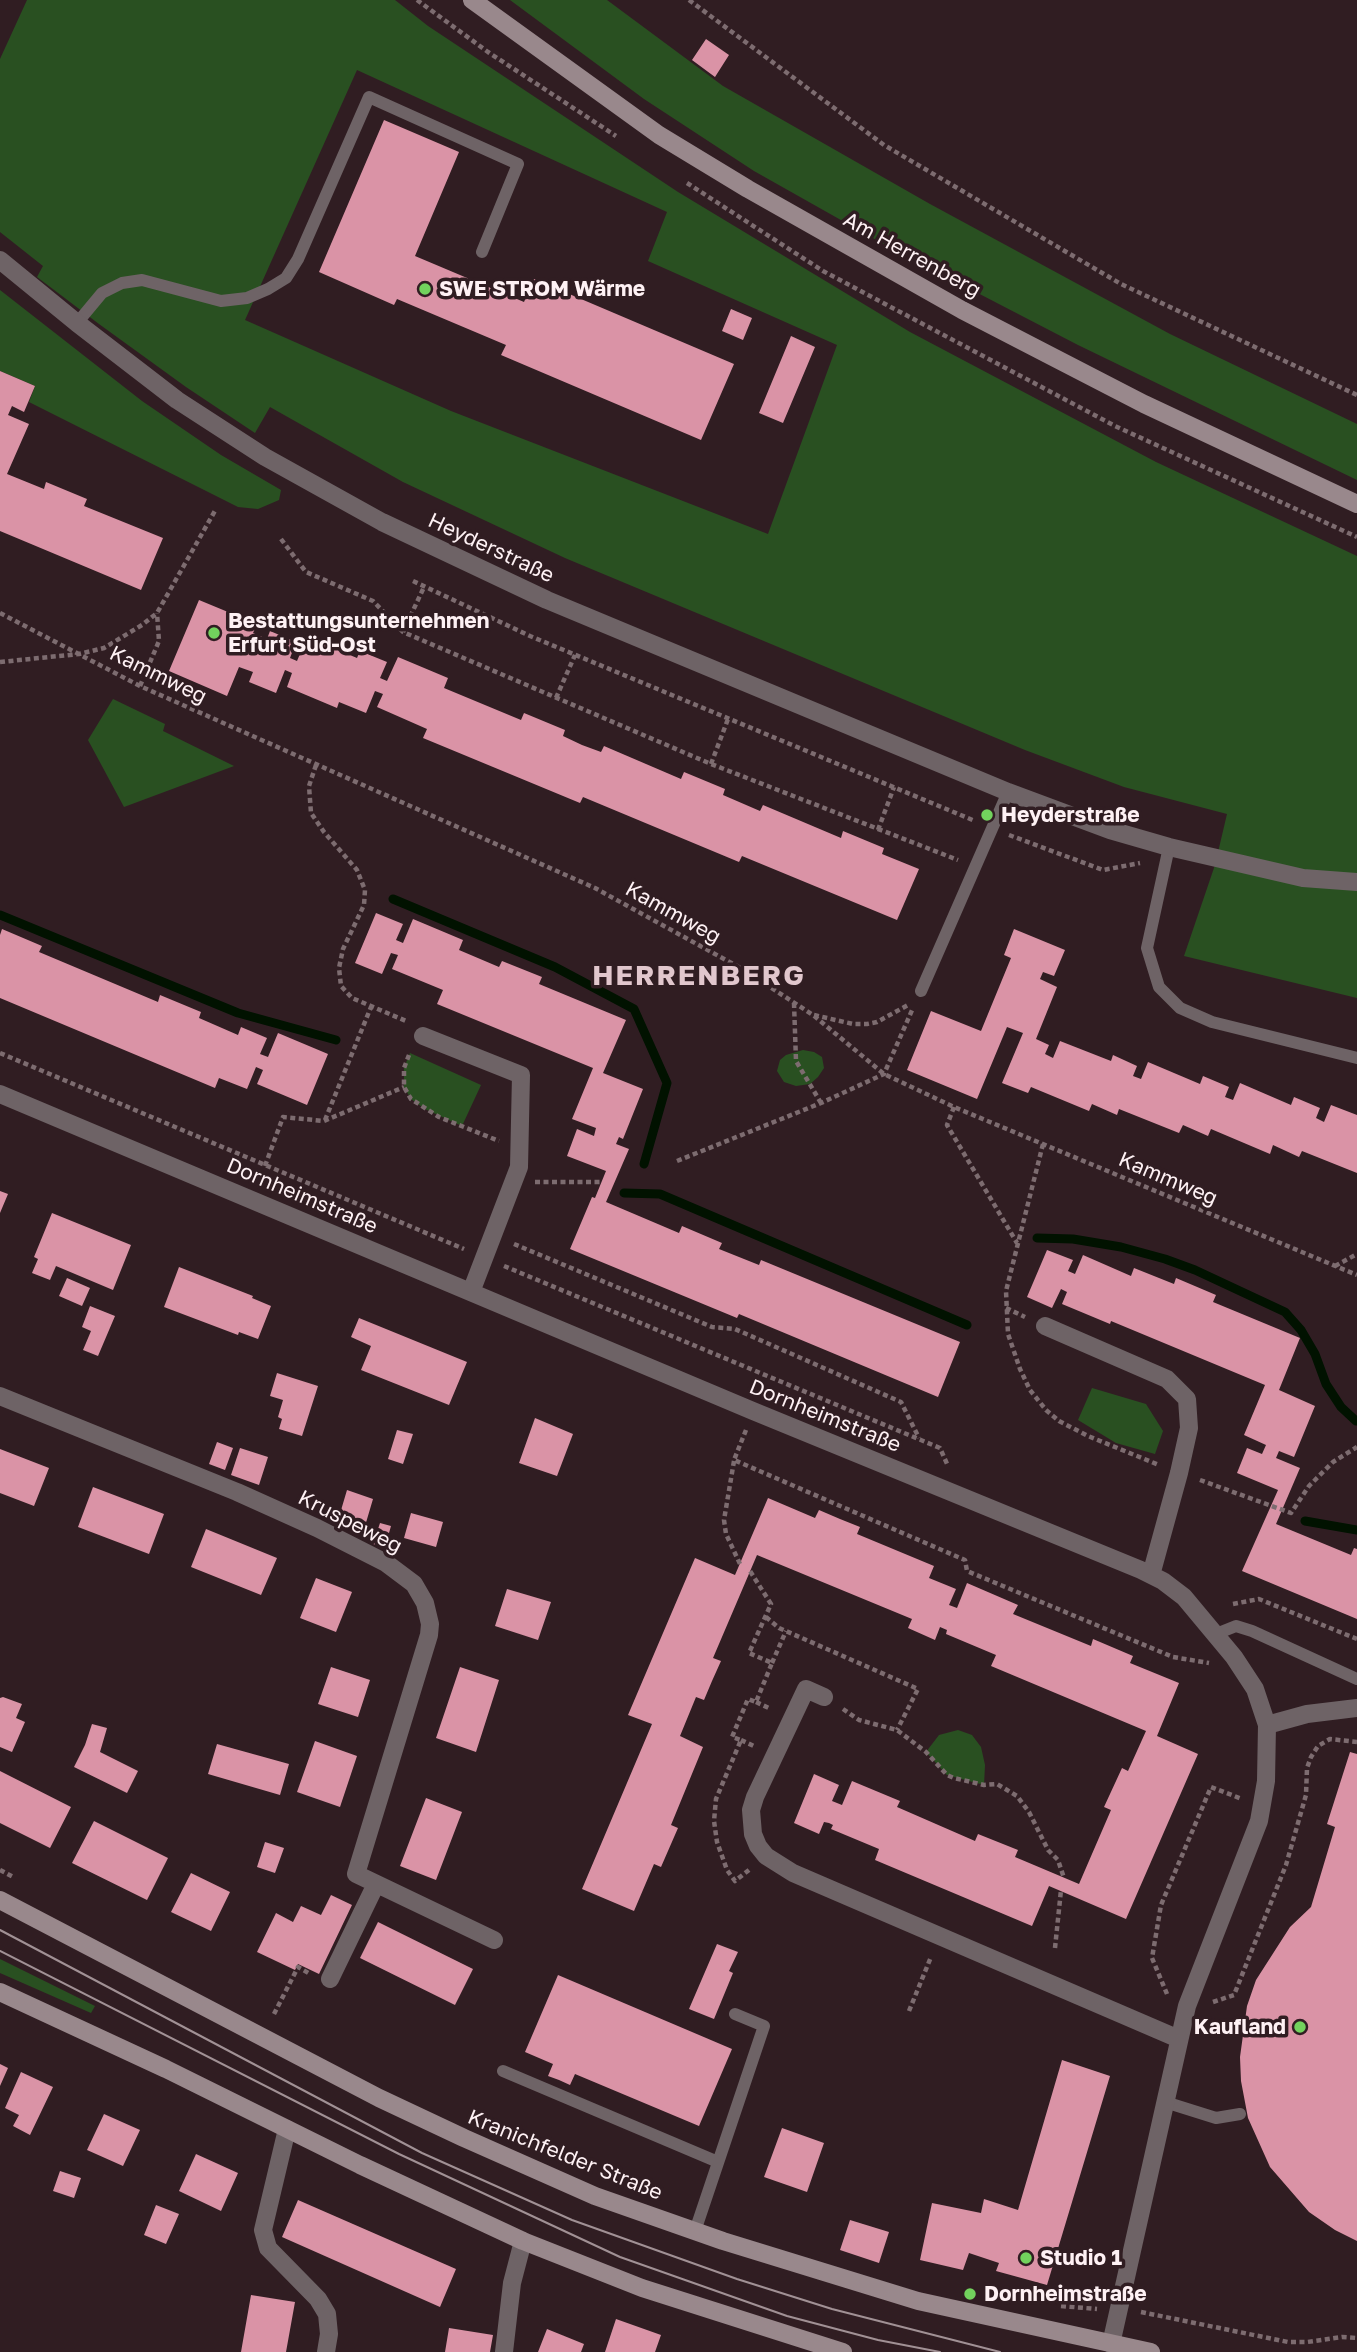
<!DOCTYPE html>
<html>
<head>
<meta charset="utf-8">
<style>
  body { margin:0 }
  canvas { display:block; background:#301d22 }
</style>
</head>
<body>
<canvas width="1357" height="2352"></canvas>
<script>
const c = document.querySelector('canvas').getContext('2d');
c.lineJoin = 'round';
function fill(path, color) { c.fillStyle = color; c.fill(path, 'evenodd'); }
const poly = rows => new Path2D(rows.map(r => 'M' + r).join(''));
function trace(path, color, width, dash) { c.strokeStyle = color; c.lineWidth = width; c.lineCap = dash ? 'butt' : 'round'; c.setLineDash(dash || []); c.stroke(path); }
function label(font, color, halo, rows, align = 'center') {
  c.font = font + ' "Golos Text",sans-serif'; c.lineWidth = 7; c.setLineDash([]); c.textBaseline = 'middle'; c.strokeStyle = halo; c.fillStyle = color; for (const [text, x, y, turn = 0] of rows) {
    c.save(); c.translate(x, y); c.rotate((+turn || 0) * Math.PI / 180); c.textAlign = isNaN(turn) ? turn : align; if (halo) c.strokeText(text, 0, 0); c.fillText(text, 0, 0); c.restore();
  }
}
fill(poly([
  [27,0,395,0,428,26,678,192,910,332,1156,462,1357,556,1357,998,1184,956,1215,865,1227,814,1124,787,1025,750,565,558,403,482,270,407,255,433,186,387,99,324,37,277,43,266,0,232,0,59],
  [357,70,667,212,648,261,837,345,768,534,451,411,245,320],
  [510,0,607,0,723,86,930,204,1170,334,1357,424,1357,480,1078,345,887,246,754,171,644,99],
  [0,290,142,401,221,455,281,490,279,500,258,509,238,507,29,402,35,386,0,371],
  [113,699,165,724,163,731,234,766,124,807,88,740],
  [803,1050,814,1052,822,1057,824,1068,818,1077,810,1084,796,1086,784,1082,777,1071,780,1060,786,1055],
  [410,1053,481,1085,462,1126,425,1109,411,1099,404,1087,404,1068],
  [1092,1388,1146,1404,1163,1431,1155,1454,1116,1443,1078,1420],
  [958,1730,972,1735,981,1747,985,1765,984,1785,947,1775,926,1752,939,1735],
  [0,1959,95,2006,91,2013,0,1973]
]), '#295021');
trace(poly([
  [393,899,555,967,634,1009,667,1083,644,1164],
  [0,915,238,1013,336,1040],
  [624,1193,660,1194,967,1325],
  [1037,1238,1073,1239,1121,1247,1165,1259,1195,1270,1285,1312,1301,1330,1315,1354,1326,1384,1341,1407,1356,1421],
  [1305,1521,1357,1530]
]), '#011200', 9);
fill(poly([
  [706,39,729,55,715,77,692,60],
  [384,120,459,152,415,256,524,302,534,279,734,364,701,440,501,355,506,345,397,299,394,305,319,272],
  [731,309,752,318,743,340,722,331],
  [791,336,815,347,783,423,759,413],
  [0,371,35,386,24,412,12,406,8,415,29,424,7,474,44,489,46,482,87,499,84,506,163,538,141,590,0,531],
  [199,600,257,624,253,633,267,639,270,631,296,642,290,658,297,661,307,637,357,658,360,651,387,662,380,678,387,681,398,657,448,678,444,688,521,720,524,713,565,730,563,736,582,745,601,752,604,746,681,779,684,772,725,789,723,795,760,811,763,805,841,838,843,831,884,848,882,854,919,869,897,920,742,856,739,862,583,797,580,803,423,738,427,729,377,707,383,694,375,691,366,713,339,702,337,708,287,687,292,673,285,670,276,693,249,682,253,672,239,667,227,696,169,671],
  [376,913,403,924,396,940,403,943,413,919,463,940,459,950,499,967,502,961,542,977,539,984,626,1020,603,1073,643,1089,623,1139,619,1137,616,1144,629,1149,606,1202,679,1233,682,1226,722,1243,719,1249,759,1265,761,1260,960,1342,938,1397,739,1314,737,1318,570,1249,592,1197,595,1198,606,1171,567,1156,577,1129,594,1136,596,1128,572,1119,593,1068,437,1004,443,990,392,969,398,955,391,953,382,974,355,963],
  [2,929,42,946,39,952,158,1002,160,995,201,1012,199,1018,238,1035,241,1027,267,1038,260,1054,268,1057,278,1033,328,1054,307,1105,257,1084,263,1070,256,1067,247,1089,219,1078,215,1088,0,998,0,935],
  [1014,929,1065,950,1054,976,1043,972,1040,979,1057,987,1036,1039,1049,1045,1045,1054,1053,1058,1060,1041,1111,1061,1113,1055,1137,1066,1133,1076,1141,1079,1148,1062,1200,1084,1203,1076,1229,1087,1225,1097,1233,1100,1240,1083,1291,1105,1294,1097,1320,1108,1316,1118,1324,1122,1331,1105,1357,1115,1357,1173,1302,1151,1299,1157,1273,1145,1270,1154,1211,1129,1208,1136,1183,1125,1179,1133,1119,1109,1117,1115,1092,1104,1089,1111,1031,1087,1028,1093,1002,1083,1023,1033,1007,1027,977,1099,907,1070,931,1011,981,1031,1011,958,1004,955],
  [0,1191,8,1194,0,1213],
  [52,1213,131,1245,113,1290,56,1266,50,1280,32,1273,38,1259,34,1257],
  [1047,1250,1073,1260,1068,1271,1075,1274,1083,1255,1131,1276,1134,1268,1174,1284,1176,1278,1216,1295,1213,1302,1300,1338,1279,1390,1315,1406,1294,1457,1279,1451,1276,1458,1300,1468,1276,1524,1351,1555,1354,1548,1357,1549,1357,1619,1242,1571,1278,1490,1237,1473,1247,1448,1262,1454,1266,1445,1244,1435,1265,1385,1111,1321,1110,1324,1062,1304,1067,1292,1061,1289,1052,1308,1027,1297],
  [179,1267,253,1296,252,1298,271,1306,258,1339,239,1332,238,1335,164,1307],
  [67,1278,90,1288,82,1306,59,1296],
  [90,1306,115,1316,98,1356,83,1350,91,1331,82,1327],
  [359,1318,467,1362,449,1405,361,1370,371,1346,351,1337],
  [277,1373,318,1386,302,1436,279,1429,282,1419,278,1417,283,1400,270,1396],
  [535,1418,573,1434,557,1476,519,1463],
  [397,1430,413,1434,403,1464,388,1459],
  [217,1442,233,1448,225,1470,209,1464],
  [240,1448,268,1457,259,1485,231,1475],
  [0,1449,49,1468,34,1506,0,1493],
  [93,1487,164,1514,149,1554,78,1527],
  [347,1490,373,1499,365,1526,339,1517],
  [768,1498,815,1518,819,1510,840,1519,860,1527,857,1534,934,1566,929,1578,956,1589,949,1605,957,1608,967,1583,1018,1605,1013,1614,1091,1646,1093,1639,1133,1656,1130,1663,1179,1683,1157,1736,1198,1754,1126,1919,1049,1886,1032,1926,875,1860,879,1849,831,1829,833,1825,829,1823,824,1822,819,1834,794,1823,814,1774,839,1785,832,1801,842,1805,852,1781,900,1801,897,1807,975,1841,978,1834,1018,1850,1015,1857,1079,1884,1111,1810,1104,1807,1122,1768,1128,1771,1146,1731,991,1666,996,1655,946,1634,947,1630,940,1627,935,1640,908,1628,912,1619,757,1555,713,1658,721,1661,712,1681,704,1700,696,1697,680,1736,703,1747,671,1825,678,1828,661,1867,654,1864,634,1911,582,1889,652,1724,628,1715,695,1558,735,1575],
  [411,1513,443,1522,436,1547,404,1538],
  [380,1523,391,1526,385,1547,373,1544],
  [206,1529,277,1558,261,1595,191,1567],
  [316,1578,352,1592,336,1632,300,1618],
  [507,1589,551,1602,538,1640,495,1626],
  [331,1667,370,1680,358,1717,318,1704],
  [460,1667,499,1680,476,1752,436,1738],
  [3,1697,22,1704,16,1718,25,1722,12,1752,0,1747,0,1698],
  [92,1724,107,1728,100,1752,138,1771,127,1793,74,1767,85,1745],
  [315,1741,357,1756,340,1807,297,1792],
  [217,1744,289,1764,280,1795,208,1774],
  [1350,1752,1357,1754,1357,2241,1335,2230,1309,2212,1270,2167,1248,2118,1241,2081,1240,2057,1247,2006,1256,1980,1290,1927,1311,1907,1335,1827,1327,1824],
  [0,1771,71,1807,50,1848,0,1823],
  [426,1798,462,1812,436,1880,400,1866],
  [94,1821,168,1858,147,1900,72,1863],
  [265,1842,284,1848,275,1873,257,1867],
  [191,1873,230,1892,211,1931,171,1912],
  [331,1895,352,1905,319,1974,298,1964,295,1970,257,1952,276,1913,293,1922,301,1906,321,1915],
  [378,1922,473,1969,455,2005,360,1958],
  [717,1944,738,1952,729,1971,733,1973,714,2019,689,2009],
  [558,1975,732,2049,699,2126,575,2074,570,2085,559,2080,548,2076,553,2064,525,2052],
  [1062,2060,1110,2076,1047,2285,996,2271,999,2263,969,2253,963,2270,920,2260,932,2203,981,2213,984,2199,1018,2210],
  [0,2064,8,2068,0,2086],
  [21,2072,53,2087,30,2135,13,2126,19,2115,5,2108],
  [104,2114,140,2130,123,2166,87,2150],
  [782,2128,824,2143,807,2192,764,2177],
  [196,2154,238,2173,221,2211,179,2191],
  [60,2171,81,2178,74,2198,53,2191],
  [298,2200,456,2269,440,2307,282,2237],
  [156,2205,179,2214,166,2244,144,2235],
  [850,2220,889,2232,879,2263,840,2250],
  [251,2295,295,2302,286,2352,241,2352],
  [616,2319,661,2335,655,2352,605,2352],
  [449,2328,493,2335,490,2352,445,2352],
  [547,2329,584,2344,581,2352,538,2352]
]), '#da93a6');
trace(poly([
  [417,0,488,52,616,136],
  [689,0,884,145,1121,284,1357,395],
  [687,183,823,271,1115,426,1357,537],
  [281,539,306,572,373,601,403,632,711,764,958,860],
  [413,581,530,636,975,821],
  [0,613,140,686,595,888,744,970,813,1015,884,1074,954,1107,1357,1275],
  [403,632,424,587],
  [0,662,79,654,104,648,142,625,157,613,216,509],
  [140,686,159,641,157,613],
  [556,698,575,655],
  [711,764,728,719],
  [316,765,309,786,311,813,324,832,357,870,365,890,364,905,343,949,339,968,341,986,352,998,406,1021],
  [878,830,894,787],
  [1009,835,1103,870,1140,863],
  [794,1003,796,1061,821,1103],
  [814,1015,853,1024,867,1024,877,1022,908,1005],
  [0,1053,464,1249],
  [409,1055,404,1068,404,1087,411,1099,439,1117,499,1141],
  [954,1107,947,1125,1017,1243],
  [325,1120,371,1007],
  [1043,1144,1006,1291,1008,1334,1020,1369,1030,1390,1046,1410,1059,1421,1088,1436,1159,1465],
  [677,1161,821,1103,884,1074,913,1008],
  [265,1166,283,1117,324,1121,404,1087],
  [535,1182,601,1182],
  [514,1244,712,1327,735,1329,901,1402,919,1438],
  [504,1266,940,1448,948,1466],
  [1335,1266,1357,1254],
  [1006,1308,1025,1317],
  [746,1430,734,1460,965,1560,967,1571,1173,1657,1209,1663],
  [734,1461,724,1520,726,1534,740,1564],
  [1200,1480,1291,1513,1309,1486,1333,1462,1357,1447],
  [1233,1604,1259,1599,1357,1639],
  [766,1617,779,1628,918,1689,897,1730],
  [772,1663,786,1631],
  [756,1702,771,1709],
  [843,1709,859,1720,897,1730,926,1752,947,1775,954,1778,984,1785,997,1784,1017,1796,1029,1812,1048,1850,1058,1860,1064,1878],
  [741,1740,756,1747],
  [0,1870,15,1878],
  [749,1870,735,1881,727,1870,717,1842,714,1821,716,1799,741,1740,732,1737,748,1699,756,1702,772,1663,749,1653,771,1604,750,1571],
  [1055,1948,1061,1890],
  [1167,1994,1152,1958,1161,1905,1211,1787,1242,1799],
  [1213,2002,1234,1995,1286,1865,1306,1795,1307,1768,1311,1757,1318,1746,1330,1739,1357,1742],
  [909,2011,931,1957],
  [274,2014,298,1967,310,1974],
  [1061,2306,1097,2309],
  [1141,2312,1288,2342,1307,2342,1342,2337,1357,2338]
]), '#7d6c70', 4.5, [5, 3.5]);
trace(poly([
  [77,323,102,293,122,283,142,280,221,301,247,298,268,289,286,278,298,259,369,97,518,164,482,252],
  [1169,847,1147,948,1159,987,1180,1008,1212,1022,1357,1058],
  [921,991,1008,792],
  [1216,1634,1236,1626,1252,1631,1357,1679],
  [503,2071,718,2162],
  [1165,2102,1216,2118,1240,2114],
  [695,2231,764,2026,735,2014]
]), '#6e6366', 12);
trace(poly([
  [0,260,77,323,177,400,265,457,382,522,547,600,1008,792,1110,830,1169,847,1303,878,1357,882],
  [423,1036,521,1075,519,1167,471,1292],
  [0,1094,753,1411,1141,1570,1163,1581,1184,1597,1234,1657,1255,1689,1267,1725,1266,1781,1259,1821,1187,2006,1111,2344],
  [1045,1326,1167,1379,1187,1399,1189,1428,1179,1473,1151,1575],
  [0,1396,237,1492,317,1528,386,1563,414,1584,425,1603,430,1624,429,1635,356,1874,494,1940],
  [824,1697,806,1689,755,1797,751,1810,753,1834,758,1846,766,1856,793,1873,1179,2039],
  [1267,1725,1307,1714,1357,1708],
  [330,1979,376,1884],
  [287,2129,263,2230,268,2248,318,2299,327,2314,329,2334,326,2352],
  [504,2352,512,2283,523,2241]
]), '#6e6366', 18);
trace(poly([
  [472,0,659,135,748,189,962,310,1051,356,1144,404,1357,504],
  [0,1900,379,2098,464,2138,595,2196,723,2241,918,2301,1151,2352],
  [0,1992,166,2069,360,2165,523,2241,642,2288,843,2352]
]), '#99888c', 18);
trace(poly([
  [0,1930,422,2153,572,2220,737,2279,832,2309,1000,2352],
  [0,1951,399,2154,620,2257,787,2316,878,2340,940,2352]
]), '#a19195', 2);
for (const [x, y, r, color] of [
  [425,289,7,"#72d25d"],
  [214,633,7,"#72d25d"],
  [987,815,7,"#72d25d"],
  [1300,2027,7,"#72d25d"],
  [1026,2258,7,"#72d25d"],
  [970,2294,7,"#72d25d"]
]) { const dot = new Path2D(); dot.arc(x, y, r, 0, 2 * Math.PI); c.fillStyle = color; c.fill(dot); trace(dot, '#301d22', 2.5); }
label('21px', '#fef1f4', '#301d22', [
  ["Am Herrenberg",912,255,29],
  ["Heyderstraße",491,548,25],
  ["Kammweg",158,675,26],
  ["Kammweg",673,913,29],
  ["Kammweg",1168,1179,23],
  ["Dornheimstraße",302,1196,23],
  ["Dornheimstraße",825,1416,22],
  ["Kruspeweg",350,1522,27],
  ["Kranichfelder Straße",565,2155,22]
]);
label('bold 21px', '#fef1f4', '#301d22', [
  ["SWE STROM Wärme",439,289],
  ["Bestattungsunternehmen",228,621],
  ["Erfurt Süd-Ost",228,645],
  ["Heyderstraße",1001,815],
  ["Kaufland",1286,2027,"right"],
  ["Studio 1",1040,2258],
  ["Dornheimstraße",984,2294]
], 'left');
c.letterSpacing = '2px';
label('bold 28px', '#e1c7cd', '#301d22', [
  ["HERRENBERG",699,976]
]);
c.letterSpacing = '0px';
</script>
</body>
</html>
